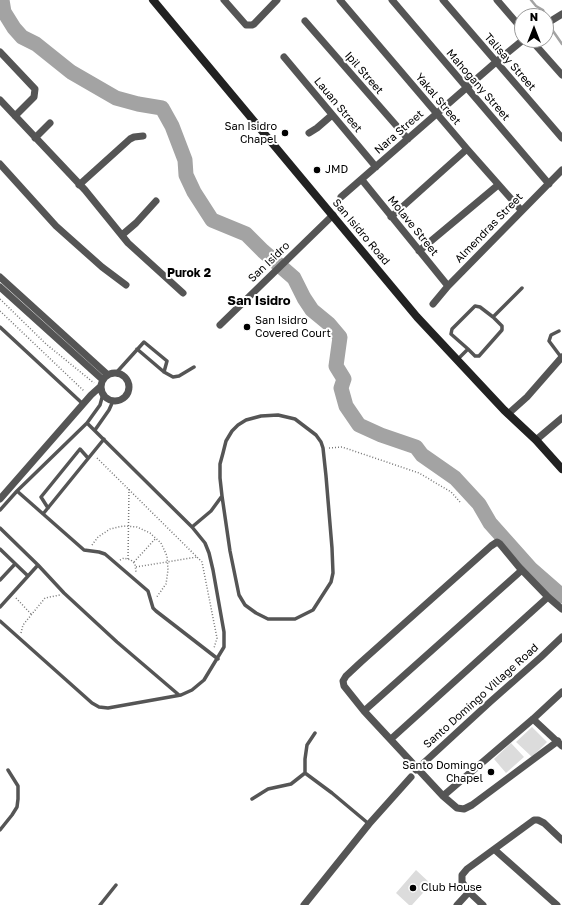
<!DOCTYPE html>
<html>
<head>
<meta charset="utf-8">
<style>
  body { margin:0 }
  #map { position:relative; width:562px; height:905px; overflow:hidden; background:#fff; font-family:"Golos Text",sans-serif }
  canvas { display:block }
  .north { position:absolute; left:514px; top:8px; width:40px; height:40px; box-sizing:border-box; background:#fff; border:1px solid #999; border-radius:50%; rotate:0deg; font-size:11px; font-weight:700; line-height:16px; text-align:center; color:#000 }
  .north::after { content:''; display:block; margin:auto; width:14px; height:18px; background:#000; clip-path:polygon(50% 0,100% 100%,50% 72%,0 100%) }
</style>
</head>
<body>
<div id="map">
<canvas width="562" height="905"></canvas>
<div class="north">N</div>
</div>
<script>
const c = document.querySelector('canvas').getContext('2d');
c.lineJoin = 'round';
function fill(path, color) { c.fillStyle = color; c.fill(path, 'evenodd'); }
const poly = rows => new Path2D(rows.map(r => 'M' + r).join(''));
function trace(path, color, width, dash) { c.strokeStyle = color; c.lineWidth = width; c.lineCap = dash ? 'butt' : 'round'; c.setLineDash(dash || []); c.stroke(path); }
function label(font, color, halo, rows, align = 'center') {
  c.font = font + ' "Golos Text",sans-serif'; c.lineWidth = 4; c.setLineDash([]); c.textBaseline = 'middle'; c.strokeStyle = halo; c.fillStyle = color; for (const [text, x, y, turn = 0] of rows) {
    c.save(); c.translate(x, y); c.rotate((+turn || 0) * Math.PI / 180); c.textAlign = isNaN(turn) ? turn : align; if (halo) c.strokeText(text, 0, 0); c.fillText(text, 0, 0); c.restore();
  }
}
fill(poly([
  [532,727,547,742,532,757,516,742],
  [511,743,524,757,506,773,494,759],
  [416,870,431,884,412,905,409,905,396,893]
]), '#dcdcdc');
trace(poly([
  [531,0,536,6,543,10,553,31,562,44]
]), '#a3a3a3', 2.5);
trace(poly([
  [2,0,4,12,14,28,22,37,36,44,71,72,116,98,138,104,162,108,172,126,185,160,186,175,194,192,212,220,246,234,263,251,294,278,304,298,312,310,329,324,340,337,336,366,344,379,341,388,346,406,359,425,381,435,416,447,422,455,455,478,479,504,490,523,531,569,562,596]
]), '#a3a3a3', 15);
trace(poly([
  [0,299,46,344,94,383],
  [0,311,84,391],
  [329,448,342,447,354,451,419,473,451,492,460,502],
  [97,458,202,562,217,638,214,648],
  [92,545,98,537,110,529,123,526,137,527,150,533,161,543,167,556,168,570,166,584,156,598],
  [128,559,129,489],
  [120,560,124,558,131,560,135,564,136,572],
  [134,562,156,538],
  [136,567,197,557],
  [16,598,31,614],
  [21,633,23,625,45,598,60,595]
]), '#777', 1.5, [1, 2]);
trace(poly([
  [0,327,83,404],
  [559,331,551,335,549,341,561,357],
  [137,349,164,372,173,377,179,376,194,367],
  [468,349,475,356,479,356,502,330,502,326,493,317],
  [457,360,468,349,451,334,452,329,475,306,480,307,493,317,522,288],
  [116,373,144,342,167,361,164,372],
  [95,430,109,410,113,401],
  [17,491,84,550,99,552,105,554,148,591,153,608,156,611,218,659],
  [48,508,41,497,80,449,88,458],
  [0,510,17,491,87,423,100,405,103,394],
  [43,514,104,439],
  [192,527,211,511,222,496,220,478,220,464,223,453,226,441,232,431,238,425,246,420,261,416,278,415,295,419,316,435,321,442,323,448,326,476,332,548,333,573,331,582,313,610,295,619,268,619,256,613,245,605,239,595,230,551,222,496],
  [0,528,38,565,64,593,117,642,179,695],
  [0,549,28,576],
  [0,580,15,564],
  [0,607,38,565],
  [0,621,92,703,99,707,108,708,181,695,192,690,204,680,224,647,224,632,213,570,209,553,205,543,192,527,87,423],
  [305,773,305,759,307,745,315,733],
  [252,799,268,789,291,784,305,773,332,793,369,824],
  [0,830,12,815,17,807,18,799,18,786,8,770],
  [100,905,116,885]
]), '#555', 3.5);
trace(poly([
  [224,0,246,25,252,25,254,24,277,0],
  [340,0,467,149,521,210],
  [392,0,549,184],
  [443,0,562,138],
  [497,0,522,29],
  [305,21,408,139],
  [546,24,562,14],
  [531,40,562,75],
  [0,52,35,89,34,97,15,116],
  [284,57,376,167],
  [0,100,85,190,128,243,183,293],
  [309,133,317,128,332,115],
  [35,138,50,123],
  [0,164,56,226,102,267,126,285],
  [362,180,448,286],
  [79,185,130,139,134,137,143,136],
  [341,197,496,62,523,40],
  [391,217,467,149],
  [122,235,136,223,156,201],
  [419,251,498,185],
  [0,277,108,375],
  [0,287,103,380],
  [433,304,448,286,562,170],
  [220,325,333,215],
  '101 387a14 14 0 1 1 28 0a14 14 0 1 1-28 0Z',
  [508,414,527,397,562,357],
  [536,440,562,418],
  [0,499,91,395,101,386],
  [364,711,522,570],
  [533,719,562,746],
  [391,739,548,597],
  [558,741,472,805,464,809,457,808,443,796,364,711,344,686,343,681,346,676,361,662,491,546,497,542,500,544,519,567,548,597,562,609],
  [416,770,490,702,541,657,562,637],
  [443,796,533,719,562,692],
  [495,850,557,905],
  [304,905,369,824,411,777],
  [457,905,469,892],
  [483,905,469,892,462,882,462,875,467,869,534,820,538,820,544,823,562,840]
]), '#555', 7);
trace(poly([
  [153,0,417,317,504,410,536,440,562,469]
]), '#222', 8);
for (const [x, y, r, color] of [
  [285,133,4,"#000"],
  [317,170,4,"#000"],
  [247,327,4,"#000"],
  [491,772,4,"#000"],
  [413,888,4,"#000"]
]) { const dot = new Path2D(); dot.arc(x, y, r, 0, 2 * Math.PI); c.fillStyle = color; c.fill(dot); trace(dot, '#fff', 1.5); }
label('11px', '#000', '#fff', [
  ["Talisay Street",510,62,49],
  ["Ipil Street",364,73,49],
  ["Mahogany Street",478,85,49],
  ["Yakal Street",438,99,50],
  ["Lauan Street",338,105,50],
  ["Nara Street",399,132,-41],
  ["Molave Street",413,226,51],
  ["Almendras Street",489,228,-46],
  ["San Isidro Road",361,232,50],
  ["San Isidro",269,262,-44],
  ["Santo Domingo Village Road",481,696,-42]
]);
label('11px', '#000', '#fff', [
  ["San Isidro",277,127,"right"],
  ["Chapel",277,140,"right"],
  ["JMD",325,170],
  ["San Isidro",255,321],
  ["Covered Court",255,334],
  ["Santo Domingo",483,766,"right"],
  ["Chapel",483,779,"right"],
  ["Club House",421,888]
], 'left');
label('bold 12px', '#000', '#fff', [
  ["Purok 2",189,273]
]);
label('bold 13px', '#000', '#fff', [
  ["San Isidro",259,301]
]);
</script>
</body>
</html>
